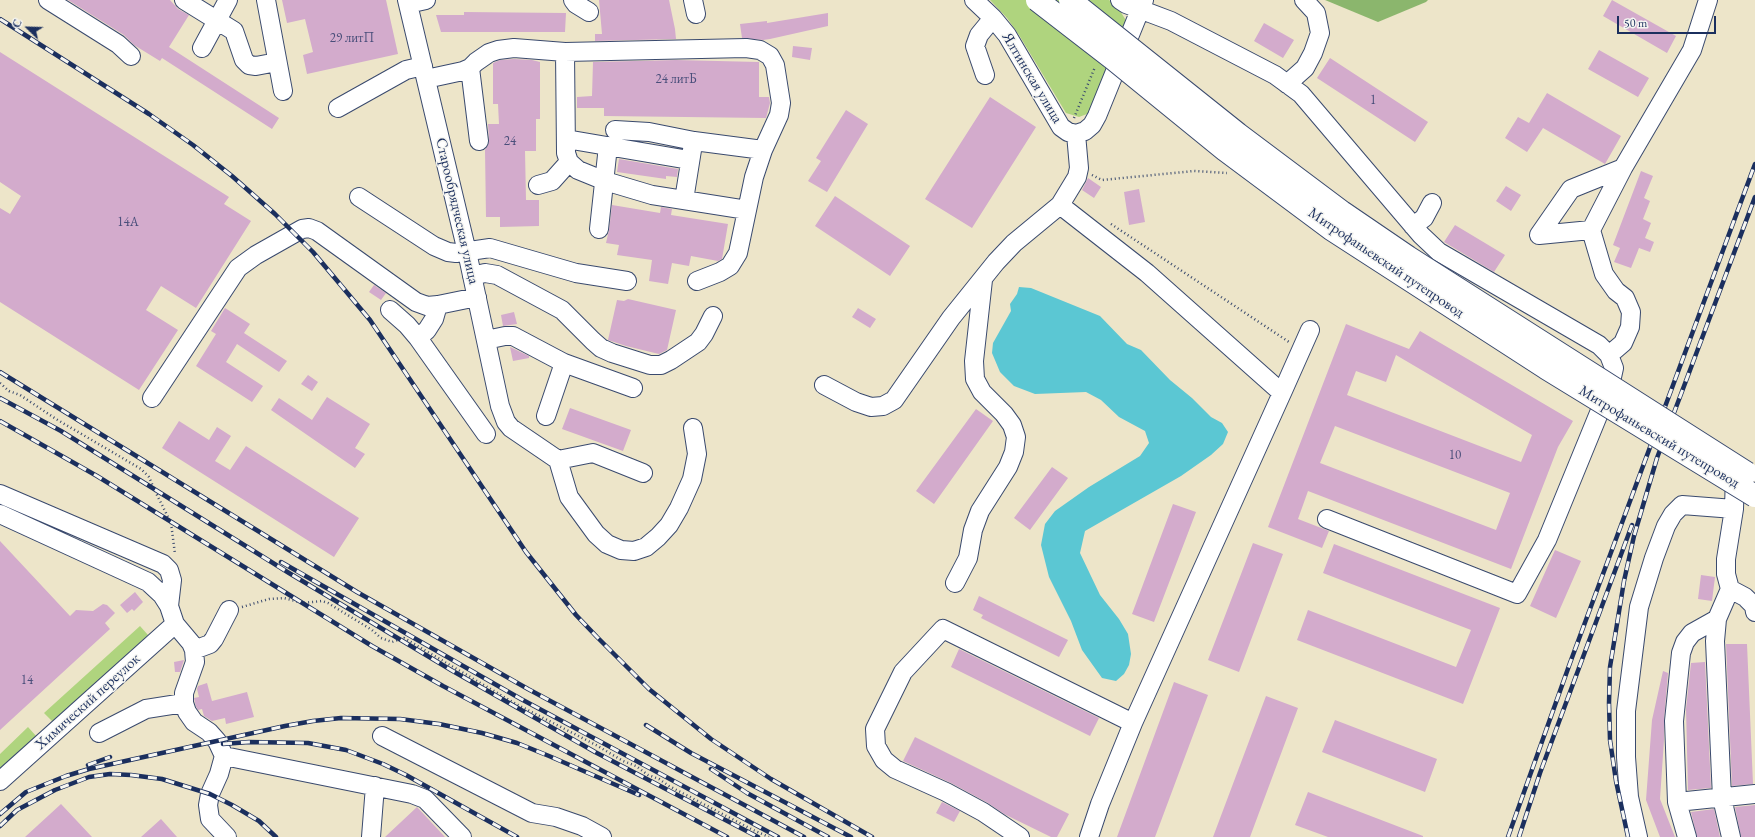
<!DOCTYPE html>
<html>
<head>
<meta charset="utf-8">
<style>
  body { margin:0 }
  #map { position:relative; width:1755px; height:837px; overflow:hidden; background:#ede5c9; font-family:"EB Garamond",serif }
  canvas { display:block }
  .north { position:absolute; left:8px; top:8px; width:40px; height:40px; -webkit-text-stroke:3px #f6f6f2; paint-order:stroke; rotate:293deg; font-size:11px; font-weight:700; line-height:16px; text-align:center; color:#1b2f5e }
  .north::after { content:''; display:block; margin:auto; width:14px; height:18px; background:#1b2f5e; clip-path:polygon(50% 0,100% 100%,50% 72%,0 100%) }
  .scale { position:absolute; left:1617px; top:16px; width:99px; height:18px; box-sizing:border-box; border:2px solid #1b2f5e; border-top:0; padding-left:5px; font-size:12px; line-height:14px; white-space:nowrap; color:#1b2f5e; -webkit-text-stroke:3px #f6f6f2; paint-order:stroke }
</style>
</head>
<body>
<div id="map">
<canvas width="1755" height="837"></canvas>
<div class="north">С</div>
<div class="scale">50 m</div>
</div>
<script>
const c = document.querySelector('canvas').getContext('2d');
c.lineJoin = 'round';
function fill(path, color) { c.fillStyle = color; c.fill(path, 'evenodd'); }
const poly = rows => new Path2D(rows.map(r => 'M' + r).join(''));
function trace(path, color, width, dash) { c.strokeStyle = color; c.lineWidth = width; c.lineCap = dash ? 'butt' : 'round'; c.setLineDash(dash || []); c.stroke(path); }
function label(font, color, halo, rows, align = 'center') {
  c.font = font + ' "EB Garamond",serif'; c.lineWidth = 3; c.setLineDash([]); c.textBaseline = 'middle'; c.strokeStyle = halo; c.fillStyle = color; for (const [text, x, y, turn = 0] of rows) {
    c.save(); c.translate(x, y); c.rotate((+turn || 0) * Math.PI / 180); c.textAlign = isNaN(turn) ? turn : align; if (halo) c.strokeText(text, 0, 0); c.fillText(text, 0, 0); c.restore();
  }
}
fill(poly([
  [990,0,1109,0,1117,6,1127,22,1094,105,1087,114,1079,117,1066,113,1019,35,1007,18],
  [140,626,148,635,53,722,44,713],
  [28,727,37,737,0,770,0,754]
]), '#afd47e');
fill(poly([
  [1325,0,1428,0,1426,2,1378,22]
]), '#8bb66d');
fill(poly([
  [1019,287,1031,288,1100,316,1127,344,1141,350,1170,380,1192,398,1211,417,1222,423,1228,432,1223,444,1211,455,1181,476,1085,531,1080,553,1100,595,1119,619,1128,634,1131,654,1129,665,1124,674,1116,681,1102,678,1082,650,1071,621,1049,577,1041,545,1045,524,1055,511,1089,487,1140,456,1149,443,1145,431,1119,417,1101,400,1086,392,1035,394,1014,386,1000,372,992,353,993,343,1011,311,1010,304,1017,294]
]), '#5bc7d3');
fill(poly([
  [68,0,170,0,178,9,189,15,169,47,279,118,272,129,162,58,160,61,134,45,124,35],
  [282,0,386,0,398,54,307,74,303,55,313,52,305,19,287,23],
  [599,0,669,0,675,29,676,39,595,41,595,34,602,34],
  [1612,0,1676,36,1667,53,1603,16],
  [464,12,566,13,565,32,441,32,436,15,464,15],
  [828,13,828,26,770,39,763,40,742,38,740,24,767,21,767,23],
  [1264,23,1294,40,1283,58,1254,41],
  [793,46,812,48,810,60,792,57],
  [1599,50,1649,78,1638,97,1588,69],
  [0,52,229,197,224,204,251,221,196,308,161,286,146,310,178,330,139,390,0,302,0,208,10,214,21,196,0,182],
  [1330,58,1428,122,1415,142,1317,78],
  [514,59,532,60,540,62,540,119,536,119,536,151,525,151,526,200,539,200,539,226,500,227,500,217,486,217,485,150,488,145,489,140,488,124,499,124,498,104,493,104,493,63,500,60],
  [676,60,759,62,759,97,769,97,770,103,766,118,604,116,604,108,577,108,577,97,592,96,593,62],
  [1547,93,1621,136,1605,164,1543,128,1527,152,1505,138,1518,117,1529,123],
  [990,97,1036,127,972,228,925,199],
  [846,110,868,124,827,192,808,181,821,161,816,158],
  [619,159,678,169,677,177,666,176,666,179,617,172],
  [1641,171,1653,176,1644,198,1650,201,1643,219,1651,223,1645,238,1654,242,1650,252,1639,248,1631,268,1614,262,1620,248,1613,245],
  [1088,178,1101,187,1094,198,1082,190],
  [1506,186,1521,195,1511,211,1496,201],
  [1139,189,1145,222,1129,225,1124,192],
  [835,196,910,246,890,276,815,226],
  [612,205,660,213,661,207,672,209,671,215,728,224,722,259,718,261,691,256,689,266,672,263,668,284,649,281,652,260,617,255,619,245,606,243,609,230],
  [1455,225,1505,255,1494,272,1444,242],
  [374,285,386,293,381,300,369,292],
  [628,299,676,310,667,350,659,354,626,346,608,340,617,300,624,301],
  [225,308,250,324,244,333,287,361,279,372,237,344,226,362,263,386,252,402,196,366,216,334,211,331],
  [858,308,876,319,870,328,852,317],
  [514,312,517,324,503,326,501,315],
  [1346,324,1409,349,1420,331,1573,421,1558,447,1511,569,1308,491,1298,519,1329,531,1322,548,1268,527],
  [1396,355,1532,435,1521,462,1347,395,1356,371,1386,382],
  [1335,426,1510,493,1496,530,1320,463],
  [510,347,529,356,529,358,513,361],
  [308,375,318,382,312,391,301,384],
  [327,397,370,424,355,448,365,454,355,468,271,410,279,398,312,420],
  [570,408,631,430,623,451,562,429],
  [976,409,993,421,934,504,916,491],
  [179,421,209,440,217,427,231,436,215,461,230,470,246,446,359,518,334,557,162,448],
  [1052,467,1068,478,1030,530,1014,518],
  [1173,504,1196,512,1154,622,1132,614],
  [0,541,70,616,76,610,93,611,103,604,107,605,115,613,105,623,110,629,0,730],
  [1253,543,1283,554,1239,672,1208,660],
  [1334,544,1500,608,1463,704,1297,640,1308,610,1456,667,1471,630,1323,573],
  [1555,550,1581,561,1556,618,1530,606],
  [1701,575,1715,577,1712,601,1698,599],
  [135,592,143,602,134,611,132,609,127,613,120,605],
  [979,596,1068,640,1059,657,981,618,983,615,973,610],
  [1726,644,1747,644,1753,784,1732,786],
  [959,649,1099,718,1090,736,951,667],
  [184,660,180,672,175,672,174,662],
  [1705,662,1711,788,1688,790,1686,709,1691,663],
  [1663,671,1668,673,1664,720,1664,740,1660,799,1675,837,1660,837,1646,800,1652,720],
  [1174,682,1208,695,1155,837,1117,837],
  [207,683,212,701,247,692,254,717,226,724,225,718,212,721,204,716,202,709,198,710,196,707,194,698,199,697,197,689,198,686],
  [1266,696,1298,708,1250,837,1213,837],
  [1335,720,1437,759,1425,792,1322,752],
  [915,737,1069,814,1057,837,1051,837,1004,814,988,803,951,783,903,761],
  [1308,792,1423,836,1423,837,1328,837,1295,825],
  [942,802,960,811,954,822,936,813],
  [61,804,92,837,25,837],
  [1755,805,1755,837,1741,837,1735,807],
  [417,807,445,837,385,837],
  [1714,809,1720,837,1697,837,1691,812],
  [161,819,177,837,141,837]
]), '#d3abcc');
const minor = poly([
  [48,0,118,44,131,56],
  [184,0,234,31,244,60,249,65,256,66,277,62],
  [266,0,283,91],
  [407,0,467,252,500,406,506,422,511,428,558,460],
  [573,0,576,4,589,12],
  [693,0,696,14],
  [974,0,993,18,1007,35,1061,127,1068,132,1076,134,1085,131,1092,125,1097,116,1144,0],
  [1120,0,1126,4,1171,21,1275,75,1301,94,1421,235,1439,252,1599,345,1609,355,1614,368,1610,386,1621,391],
  [408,4,426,0],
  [202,48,228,0],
  [565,52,566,153,569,162,578,170,605,181,652,195,747,210],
  [470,68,479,141],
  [985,75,975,46,979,35,993,18],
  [426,79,463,71,470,68,476,62,489,53,498,50,514,48,565,52,746,48,760,50,770,56,775,65,781,103,779,115,763,150,754,177,738,253,730,266,720,272,697,281],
  [1287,84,1305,68,1313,53,1320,33,1316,13,1304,0],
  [338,108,406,70,423,66],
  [615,130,649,132,694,141,763,150],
  [1076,134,1079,168,1077,177,1060,205,1147,273,1282,393,1133,723,1100,804,1089,837],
  [566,139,689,160],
  [538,185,552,181,569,162],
  [359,197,434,246,448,252,456,253,490,248,576,273,627,281],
  [684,200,692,150],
  [1413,226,1424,218,1432,203],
  [599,229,608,146],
  [1591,230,1604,274,1616,291,1625,298,1631,312,1630,327,1623,343,1609,355],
  [1539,235,1591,230,1623,168,1692,50,1708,0],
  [1539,235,1571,189,1623,168],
  [472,276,485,273,497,275,562,310,593,341,601,348,612,353,650,365,661,365,671,360,698,342,704,334,713,316],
  [390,310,407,325,418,338,486,434],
  [418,338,427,330,434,319,438,305],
  [486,340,505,336,513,336,564,363,633,388],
  [824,385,856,402,871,407,883,406,894,400,951,318,996,262,1014,243,1060,205],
  [1282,393,1310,330],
  [152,398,238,268,256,255,302,229,309,228,317,231,416,302,427,306,438,305,477,297],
  [546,416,564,363],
  [643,473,593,453,558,460,569,497,596,534,607,544,621,550,634,551,646,547,658,537,669,525,679,508,692,479,697,454,693,428],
  [1735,473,1734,509,1726,559,1726,574,1730,589,1745,597,1754,606,1755,612],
  [0,494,163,564,169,570,172,580,169,606],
  [0,514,148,582,162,595,169,606,175,624,191,643,194,650,195,662,184,693,184,703,187,712,194,722,209,732,217,741,224,756,219,774,210,794,208,805,210,819,227,837],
  [1327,519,1517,594,1547,540,1608,391],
  [955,583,968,558,973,530,980,511,1008,467,1014,452,1016,437,1012,425,1004,414,982,392,975,379,974,361,983,280],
  [1730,589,1717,619,1715,641,1722,798,1731,837],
  [194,650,210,644,214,639,229,610],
  [99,733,146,709,184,703],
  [382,736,532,813,556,817,582,826,602,837],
  [224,756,412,794,425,799,462,837],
  [0,781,175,624],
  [1677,802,1755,794],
  [371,837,375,786],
  [1020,837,983,812,946,792,895,769,884,760,876,746,875,729,903,672,943,629,1133,723],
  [1638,837,1629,797,1626,757,1626,711,1639,607,1654,558,1666,526,1673,514,1682,505,1734,509],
  [1687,837,1677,802,1674,721,1681,653,1685,642,1692,633,1717,619]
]);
trace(minor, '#3a4a6e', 20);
trace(poly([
  [1074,118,1095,67],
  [1092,175,1102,180,1194,171,1227,173],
  [1111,224,1289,342],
  [0,383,9,391,20,395,56,419,141,469,149,477,156,493,171,523,175,554],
  [242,607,269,599,284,598,303,603,322,601,328,603,372,630,381,638,392,642,404,638,516,704,596,745,623,761,636,766,648,775,659,779,669,786,753,830,769,837]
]), '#3a4a6e', 2.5, [1, 3]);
trace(minor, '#fff', 18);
const rail = poly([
  [0,19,149,114,193,145,232,176,275,214,313,252,370,320,526,552,576,615,597,637,649,689,711,739,771,779,872,837],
  [0,372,357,592,528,689,804,837],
  [0,398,61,431,289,573,451,670,595,752,758,837],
  [0,421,97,476,372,646,443,686,727,837],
  [281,562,521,699,778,837],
  [646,725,691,753,851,837],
  [223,744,249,742,308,743,346,750,383,764,406,775,517,837],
  [88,765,110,757],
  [711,769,747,793,828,837],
  [0,814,26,792,66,776,89,769,285,726,313,721,341,718,400,719,439,724,482,733,517,743,549,756,639,795],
  [0,826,17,810,55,790,89,777,110,774,131,775,162,779,210,794,232,805,259,821,276,837],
  [1508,837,1570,663,1755,164],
  [1519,837,1540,773,1632,525],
  [1628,837,1616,781,1610,740,1609,703,1610,667,1624,581,1634,536,1657,458,1755,197]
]);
trace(rail, '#1b2f5e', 4.5);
trace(rail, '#f6f6f2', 3, [9]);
const majorBridge = poly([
  [1037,0,1112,58,1225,150,1331,229,1546,368,1755,496],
  [1070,0,1238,134,1342,212,1408,257,1747,473]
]);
trace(majorBridge, '#3a4a6e', 24, []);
trace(majorBridge, '#fff', 22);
label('13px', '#494e7a', null, [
  ["29 литП",352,38],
  ["24 литБ",676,79],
  ["1",1373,100],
  ["24",510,141],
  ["14А",128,222],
  ["10",1455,455],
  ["14",27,680]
]);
label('15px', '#1b2f5e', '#f6f6f2', [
  ["Ялтинская улица",1032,78,59],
  ["Старообрядческая улица",457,211,77],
  ["Митрофаньевский путепровод",1386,263,34],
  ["Митрофаньевский путепровод",1659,437,31],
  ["Химический переулок",88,702,-42]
]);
</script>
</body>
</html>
